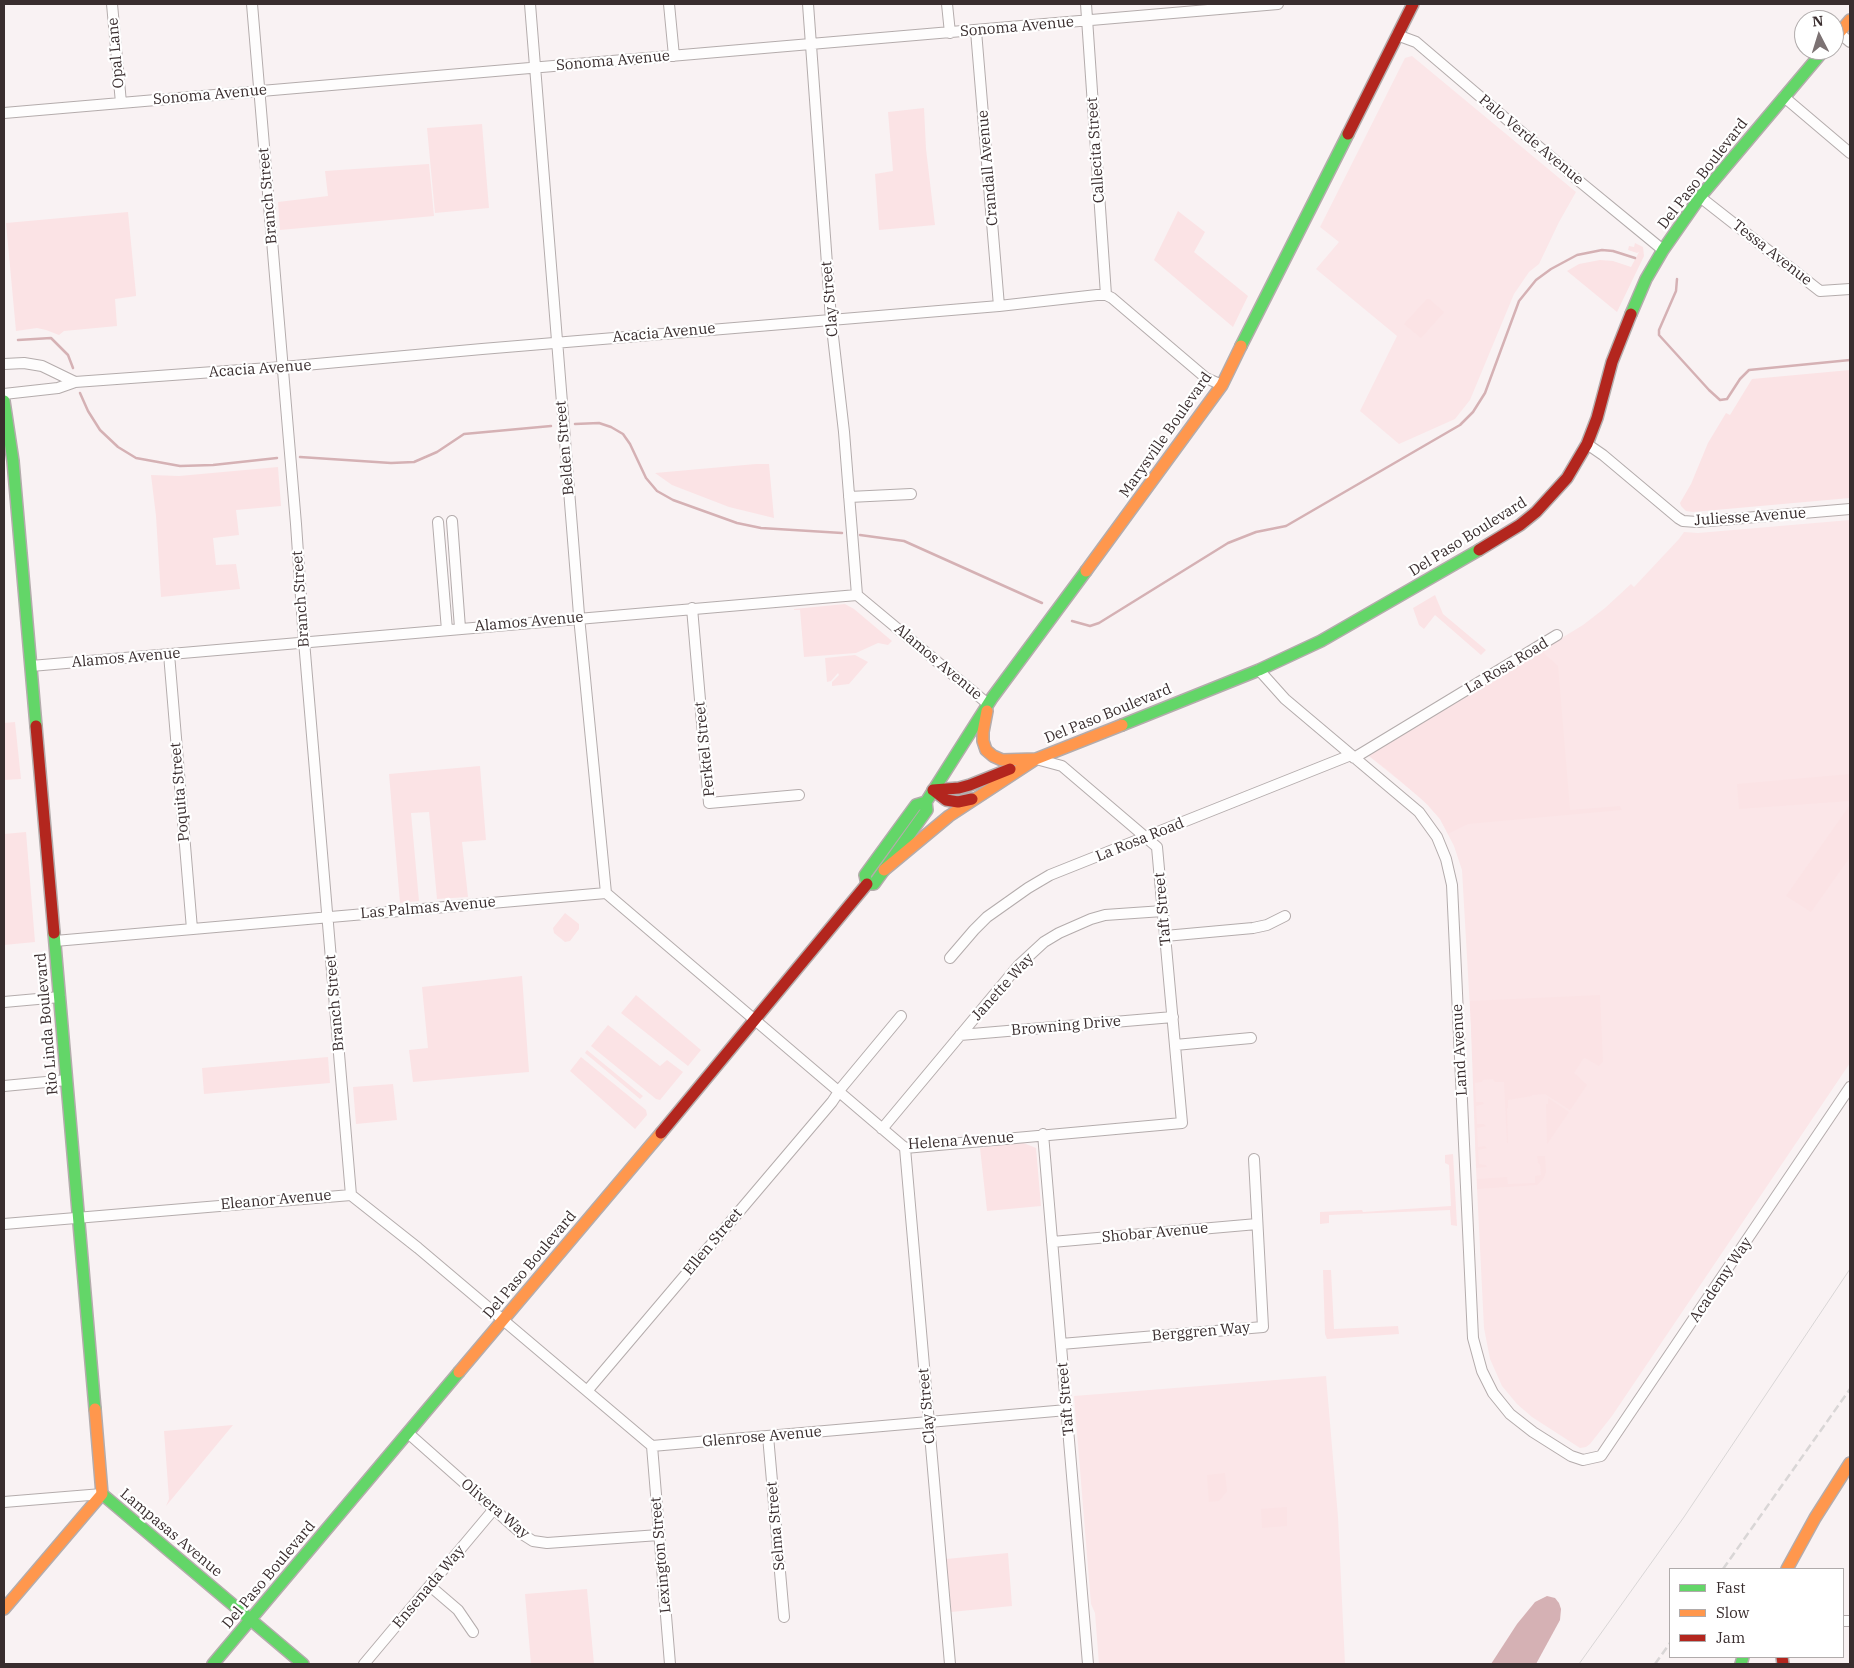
<!DOCTYPE html>
<html>
<head>
<meta charset="utf-8">
<style>
  body { margin:0 }
  #map { position:relative; width:1854px; height:1668px; overflow:hidden; background:#f9f2f3; font-family:"IBM Plex Serif",serif }
  canvas { display:block }
  .frame { position:absolute; inset:0; border:5px solid #392d2e; pointer-events:none }
  .legend { position:absolute; left:1669px; top:1568px; width:175px; height:90px; box-sizing:border-box; background:#fff; border:1px solid #b0abab; margin:0; padding:6px 9px; list-style:none; font-size:15px; color:#392d2e }
  .legend li { display:flex; align-items:center; gap:10px; height:25px }
  .legend b { width:25px; border:1px solid #b0abab }
  .north { position:absolute; left:1794px; top:10px; width:50px; height:50px; box-sizing:border-box; background:#fff; border:1px solid #b0abab; border-radius:50%; rotate:355deg; font-size:14px; font-weight:700; line-height:20px; text-align:center; color:#392d2e }
  .north::after { content:''; display:block; margin:auto; width:18px; height:22px; background:#7c7273; clip-path:polygon(50% 0,100% 100%,50% 72%,0 100%) }
</style>
</head>
<body>
<div id="map">
<canvas width="1854" height="1668"></canvas>
<div class="frame"></div>
<ul class="legend">
<li><b style="height:6px;background:#63d668"></b>Fast</li>
<li><b style="height:6px;background:#ff974d"></b>Slow</li>
<li><b style="height:6px;background:#b3261e"></b>Jam</li>
</ul>
<div class="north">N</div>
</div>
<script>
const c = document.querySelector('canvas').getContext('2d');
c.lineJoin = 'round';
function fill(path, color) { c.fillStyle = color; c.fill(path, 'evenodd'); }
const poly = rows => new Path2D(rows.map(r => 'M' + r).join(''));
function trace(path, color, width, dash) { c.strokeStyle = color; c.lineWidth = width; c.lineCap = dash ? 'butt' : 'round'; c.setLineDash(dash || []); c.stroke(path); }
function label(font, color, halo, rows, align = 'center') {
  c.font = font + ' "IBM Plex Serif",serif'; c.lineWidth = 4.5; c.setLineDash([]); c.textBaseline = 'middle'; c.strokeStyle = halo; c.fillStyle = color; for (const [text, x, y, turn = 0] of rows) {
    c.save(); c.translate(x, y); c.rotate((+turn || 0) * Math.PI / 180); c.textAlign = isNaN(turn) ? turn : align; if (halo) c.strokeText(text, 0, 0); c.fillText(text, 0, 0); c.restore();
  }
}
fill(poly([
  [1412,56,1576,192,1559,222,1539,264,1529,272,1514,294,1470,400,1455,419,1399,444,1360,411,1397,336,1316,269,1339,242,1320,227,1405,58],
  [1850,520,1850,1063,1612,1416,1590,1444,1586,1447,1580,1448,1532,1417,1517,1404,1502,1386,1490,1359,1484,1328,1476,1168,1474,1079,1462,870,1454,846,1440,819,1422,799,1369,756,1583,625,1605,608,1631,584,1634,587,1679,539,1684,532,1698,533],
  [1326,1376,1338,1517,1345,1664,1099,1664,1095,1613,1091,1604,1074,1396]
]), '#fbe6e8');
fill(poly([
  [924,108,926,149,935,225,879,230,875,174,893,171,888,112],
  [482,124,489,208,435,213,427,128],
  [429,164,434,216,280,230,278,202,328,196,325,171],
  [1178,211,1205,232,1194,252,1248,296,1233,327,1154,260],
  [128,212,136,294,136,296,115,299,117,326,64,331,59,335,46,330,37,328,16,331,6,223],
  [1635,243,1643,247,1644,256,1617,312,1567,271,1579,264,1600,260,1613,261,1631,267,1639,252,1637,253,1628,250,1629,246,1634,247],
  [1427,299,1429,299,1444,312,1421,338,1404,324],
  [1850,370,1850,498,1693,512,1686,511,1681,506,1680,503,1691,484,1708,443,1726,413,1730,415,1752,379],
  [756,464,769,464,774,518,729,507,672,485,655,473],
  [278,467,281,506,236,510,239,535,213,538,216,565,236,564,240,589,161,597,156,516,151,475,179,476],
  [1435,595,1443,614,1486,650,1481,655,1435,615,1424,629,1419,625,1413,608],
  [845,604,854,609,892,641,888,645,878,643,856,653,804,657,800,610,794,610,794,609],
  [1541,651,1558,666,1570,810,1620,806,1622,810,1468,824,1448,834,1440,819,1428,805,1389,771,1369,756,1369,754,1393,741,1429,718,1461,701],
  [855,655,868,662,849,684,832,686,832,682,839,675,838,673,831,681,827,682,825,658],
  [15,722,21,779,4,780,4,723],
  [480,766,486,840,462,842,468,897,437,899,429,812,411,813,419,901,400,903,389,774],
  [1850,774,1850,801,1739,809,1737,784],
  [1850,805,1850,857,1811,912,1786,896],
  [26,832,35,942,4,945,4,834],
  [565,913,579,924,579,929,570,941,565,942,554,933,553,928],
  [522,976,529,1072,413,1082,409,1050,428,1048,422,987],
  [636,995,701,1050,688,1066,621,1013],
  [1600,995,1603,1062,1599,1066,1585,1058,1583,1059,1574,1073,1587,1085,1570,1110,1545,1094,1532,1095,1532,1096,1508,1100,1508,1108,1507,1109,1508,1143,1507,1143,1504,1082,1495,1082,1493,1079,1483,1080,1482,1082,1475,1083,1476,1102,1483,1102,1484,1104,1476,1106,1477,1124,1484,1124,1486,1126,1477,1128,1478,1147,1485,1146,1487,1148,1478,1150,1479,1164,1486,1165,1487,1167,1476,1168,1470,1001],
  [608,1025,660,1066,667,1060,683,1072,660,1100,656,1099,591,1046],
  [587,1050,643,1096,640,1099,585,1053],
  [328,1057,330,1083,204,1094,202,1068],
  [581,1057,646,1110,647,1115,635,1129,570,1071],
  [393,1084,397,1120,356,1124,353,1087],
  [1548,1098,1569,1112,1547,1144,1546,1104,1548,1104],
  [1021,1142,1036,1148,1041,1206,987,1211,980,1148],
  [1453,1154,1457,1226,1451,1225,1450,1210,1329,1215,1329,1223,1320,1224,1320,1212,1362,1210,1363,1212,1451,1206,1449,1165,1445,1163,1445,1155],
  [1537,1156,1545,1156,1546,1172,1544,1178,1537,1185,1477,1189,1477,1179,1507,1177,1508,1184,1535,1183,1535,1176,1541,1175,1540,1165,1538,1163],
  [1323,1270,1331,1270,1334,1329,1398,1326,1399,1334,1327,1339,1325,1334],
  [233,1425,166,1506,169,1499,164,1431],
  [1225,1473,1227,1491,1219,1501,1209,1502,1207,1475],
  [1287,1507,1287,1526,1262,1528,1261,1509],
  [1008,1553,1012,1606,951,1612,946,1559],
  [587,1589,594,1664,531,1664,525,1594]
]), '#fbe3e5');
fill(poly([
  [1547,1596,1555,1598,1559,1603,1561,1609,1560,1620,1536,1664,1491,1664,1517,1624,1535,1602]
]), '#d5b1b4');
trace(poly([
  [1677,279,1676,291,1659,330,1659,335,1709,390,1720,400,1727,399,1740,379,1749,370,1850,360],
  [18,340,51,338,68,355,73,368],
  [80,393,88,411,100,430,118,447,136,458,180,466,213,465,277,458],
  [575,424,599,423,611,427,623,434,630,444,646,478,657,491,673,500,737,523,761,528,842,533],
  [300,457,391,463,414,462,437,452,464,434,551,426],
  [860,535,904,541,1042,603],
  [1072,621,1090,626,1099,623,1228,543,1256,532,1286,526,1460,425,1473,412,1485,393,1519,301,1536,280,1551,269,1577,255,1602,250,1613,251,1635,258]
]), '#d5b1b4', 2.5);
const street = poly([
  [112,4,121,103],
  [252,4,296,524,304,641,351,1195],
  [530,4,580,627,606,893],
  [669,4,674,56],
  [808,4,831,319,844,432,857,595],
  [947,4,950,33],
  [1086,4,1106,295],
  [976,31,999,306],
  [1839,33,1850,42],
  [1397,35,1416,42,1579,181,1663,250],
  [1784,97,1850,153],
  [4,113,1278,4],
  [1700,197,1820,291,1850,289],
  [4,364,24,363,42,366,75,382],
  [4,394,58,388,75,382,283,367,482,349,999,306,1097,295,1106,295,1112,298,1206,378,1222,385],
  [1587,444,1603,455,1678,518,1683,521,1697,522,1850,509],
  [849,497,911,494],
  [452,521,460,628],
  [438,522,447,630],
  [692,608,709,803,799,795],
  [169,654,192,929],
  [31,666,857,595,988,704],
  [1259,670,1285,699,1419,812,1437,837,1446,859,1452,885,1473,1338,1482,1371,1493,1393,1510,1414,1533,1432,1571,1456,1583,1460,1601,1456,1850,1087],
  [1354,758,1557,635],
  [1165,936,1253,928,1267,925,1285,916],
  [55,941,606,893,905,1148,1182,1123,1157,847,1062,766,1036,759],
  [950,958,974,930,987,917,1028,888,1050,875,1351,755],
  [4,1002,60,997],
  [960,1035,1173,1017],
  [1175,1045,1251,1038],
  [4,1086,67,1080],
  [882,1129,1018,966,1044,942,1059,933,1091,919,1105,915,1163,911],
  [1043,1134,1088,1664],
  [905,1148,950,1664],
  [4,1224,351,1195,418,1248,652,1446,1067,1410],
  [1052,1242,1257,1224],
  [1061,1344,1263,1327,1254,1159],
  [587,1391,832,1102,842,1087,901,1016],
  [408,1433,522,1534,533,1541,547,1543,659,1535],
  [768,1436,784,1617],
  [652,1446,670,1664],
  [4,1502,102,1494],
  [430,1586,458,1610,473,1632],
  [1843,1621,1850,1621],
  [364,1664,494,1509]
]);
const fast = poly([
  [1631,314,1646,279,1663,250,1700,197,1824,50],
  [1241,346,1348,134],
  [4,401,13,461,36,726],
  [1122,725,1259,670,1321,641,1479,550],
  [867,884,874,884,927,810,926,802,992,698,1086,571],
  [867,884,865,875,916,805,926,802],
  [54,933,95,1409],
  [102,1494,303,1664],
  [213,1664,459,1372],
  [1741,1664,1743,1657]
]);
const slow = poly([
  [1834,39,1850,20],
  [1086,571,1222,385,1241,346],
  [987,711,983,732,983,741,986,750,993,756,1002,760,1035,759],
  [884,870,949,816,1036,759,1122,725],
  [459,1372,661,1133],
  [1787,1569,1815,1518,1850,1463],
  [4,1609,102,1494,95,1409]
]);
const jam = poly([
  [1348,134,1413,4],
  [1479,550,1520,525,1536,512,1567,478,1587,444,1597,418,1612,362,1631,314],
  [36,726,54,933],
  [933,790,959,788,970,785,1010,769],
  [933,790,946,800,958,802,972,799],
  [661,1133,867,884],
  [1782,1657,1783,1664]
]);
trace(street, '#b4acac', 12);
trace(fast, '#b4acac', 14);
trace(slow, '#b4acac', 14);
trace(jam, '#b4acac', 14);
trace(street, '#fefdfd', 10);
trace(fast, '#63d668', 11);
trace(slow, '#ff974d', 11);
trace(jam, '#b3261e', 11);
trace(poly([
  [1579,1664,1684,1517,1850,1269]
]), '#d9d6d6', 1);
trace(poly([
  [1723,1569,1850,1389],
  [1655,1664,1670,1643]
]), '#d9d6d6', 2.5, [8, 4]);
label('15px', '#392d2e', '#fff', [
  ["Sonoma Avenue",1017,27,-5],
  ["Opal Lane",116,53,-95],
  ["Sonoma Avenue",613,61,-5],
  ["Sonoma Avenue",210,95,-5],
  ["Palo Verde Avenue",1531,140,40],
  ["Callecita Street",1096,150,-94],
  ["Crandall Avenue",988,168,-95],
  ["Del Paso Boulevard",1703,174,-52],
  ["Branch Street",268,196,-95],
  ["Tessa Avenue",1772,253,38],
  ["Clay Street",830,299,-95],
  ["Acacia Avenue",664,333,-5],
  ["Acacia Avenue",260,369,-4],
  ["Marysville Boulevard",1166,435,-55],
  ["Belden Street",565,448,-95],
  ["Juliesse Avenue",1750,517,-4],
  ["Del Paso Boulevard",1468,537,-32],
  ["Branch Street",301,599,-94],
  ["Alamos Avenue",529,622,-5],
  ["Alamos Avenue",126,658,-5],
  ["Alamos Avenue",938,662,40],
  ["La Rosa Road",1507,666,-31],
  ["Del Paso Boulevard",1108,714,-22],
  ["Perktel Street",705,749,-96],
  ["Poquita Street",180,792,-95],
  ["La Rosa Road",1140,840,-22],
  ["Las Palmas Avenue",428,908,-5],
  ["Taft Street",1163,909,-95],
  ["Janette Way",1003,987,-48],
  ["Branch Street",335,1003,-95],
  ["Rio Linda Boulevard",47,1024,-95],
  ["Browning Drive",1066,1026,-5],
  ["Land Avenue",1460,1050,-93],
  ["Helena Avenue",961,1141,-4],
  ["Eleanor Avenue",276,1200,-5],
  ["Shobar Avenue",1155,1233,-5],
  ["Ellen Street",713,1242,-50],
  ["Del Paso Boulevard",530,1265,-50],
  ["Academy Way",1721,1280,-56],
  ["Berggren Way",1201,1332,-5],
  ["Taft Street",1066,1399,-95],
  ["Clay Street",927,1406,-95],
  ["Glenrose Avenue",762,1437,-5],
  ["Olivera Way",495,1509,40],
  ["Selma Street",776,1526,-95],
  ["Lampasas Avenue",171,1533,40],
  ["Lexington Street",661,1555,-95],
  ["Del Paso Boulevard",269,1575,-50],
  ["Ensenada Way",429,1587,-50]
]);
</script>
</body>
</html>
